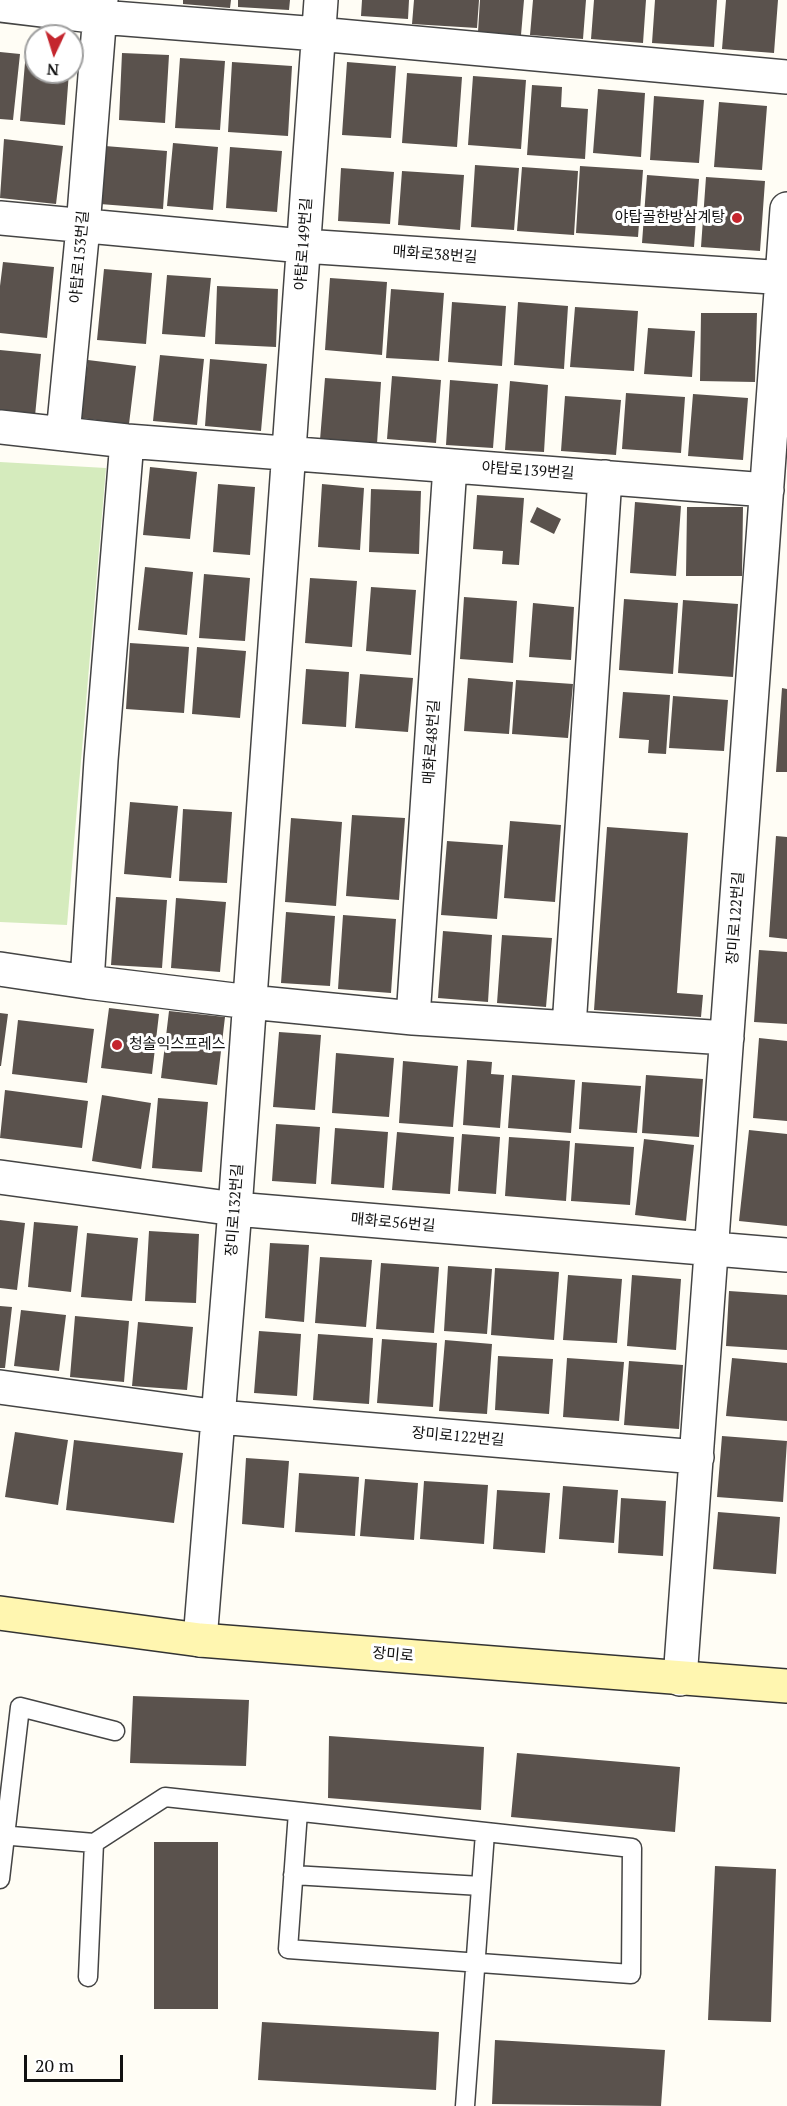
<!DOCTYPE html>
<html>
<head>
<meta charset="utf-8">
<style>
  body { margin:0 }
  #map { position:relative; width:787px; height:2106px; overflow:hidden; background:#fffdf5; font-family:"PT Serif",serif }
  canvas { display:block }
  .north { position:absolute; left:24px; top:24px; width:60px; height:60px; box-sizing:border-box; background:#fff; border:2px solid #a0a0a0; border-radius:50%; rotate:184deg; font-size:16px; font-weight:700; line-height:24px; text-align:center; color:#111 }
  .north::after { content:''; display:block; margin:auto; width:21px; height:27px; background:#c4262e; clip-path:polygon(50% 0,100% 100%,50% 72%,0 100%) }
  .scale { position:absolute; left:24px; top:2055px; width:99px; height:27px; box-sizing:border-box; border:3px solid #111; border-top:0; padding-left:8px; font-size:18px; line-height:21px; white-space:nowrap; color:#111; -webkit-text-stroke:4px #fff; paint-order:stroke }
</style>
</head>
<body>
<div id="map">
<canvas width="787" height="2106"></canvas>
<div class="north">N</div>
<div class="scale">20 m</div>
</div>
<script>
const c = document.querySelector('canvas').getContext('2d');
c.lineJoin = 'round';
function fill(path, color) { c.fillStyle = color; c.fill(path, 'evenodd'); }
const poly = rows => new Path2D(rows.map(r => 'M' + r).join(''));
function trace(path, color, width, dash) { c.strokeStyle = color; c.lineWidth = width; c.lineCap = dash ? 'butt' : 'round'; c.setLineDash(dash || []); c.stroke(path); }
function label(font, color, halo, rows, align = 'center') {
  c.font = font + ' "PT Serif","Noto Sans KR",serif'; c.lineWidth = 6; c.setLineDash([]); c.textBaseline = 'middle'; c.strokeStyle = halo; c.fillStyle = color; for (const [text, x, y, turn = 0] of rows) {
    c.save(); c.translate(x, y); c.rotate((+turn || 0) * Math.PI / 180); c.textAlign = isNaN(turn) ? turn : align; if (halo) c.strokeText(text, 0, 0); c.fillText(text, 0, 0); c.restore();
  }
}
fill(poly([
  [0,462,106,468,67,925,0,922]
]), '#d5ebbd');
fill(poly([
  [183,0,231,0,230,8,183,4],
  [238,0,290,0,289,10,238,7],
  [362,0,409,0,408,19,361,16],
  [414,0,479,0,477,28,412,24],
  [480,0,524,0,521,35,478,32],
  [533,0,586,0,583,39,530,35],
  [594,0,646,0,643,43,591,39],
  [655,0,717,0,714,47,652,43],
  [726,0,778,0,774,53,722,49],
  [26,51,36,52,36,72,69,72,65,125,20,121],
  [0,52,20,54,13,120,0,119],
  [122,53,169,55,165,123,119,120],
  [180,58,225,61,220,130,175,128],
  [232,62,292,66,288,136,228,132],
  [347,62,396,66,391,138,342,135],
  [407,73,462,77,457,147,402,143],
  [473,76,526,80,521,149,468,145],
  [532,85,562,87,561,107,588,109,585,159,527,155],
  [598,89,645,93,641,157,593,153],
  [654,96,704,100,699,163,650,160],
  [719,102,767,106,762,170,714,167],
  [4,139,63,146,56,204,0,198],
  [173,143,218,147,213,210,167,206],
  [105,146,167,151,163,209,100,204],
  [230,147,282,151,277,212,226,208],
  [475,165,519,168,514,230,471,227],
  [580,166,643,170,638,237,576,233],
  [522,167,578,171,574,235,517,231],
  [341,168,394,172,390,224,338,221],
  [402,171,464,175,460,230,398,225],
  [647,175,699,179,694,247,642,243],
  [706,177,765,181,760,251,701,247],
  [3,262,54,267,47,338,0,333,0,286],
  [104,269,152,273,146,344,97,340],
  [167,275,211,278,205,337,162,334],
  [330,278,387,282,382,355,325,350],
  [217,286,278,289,276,347,215,344],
  [391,289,444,293,439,361,386,358],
  [452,302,506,306,502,366,448,362],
  [518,302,568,306,564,369,514,365],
  [575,307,638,311,634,371,570,367],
  [701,313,757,313,755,382,700,381],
  [648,328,695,331,692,377,644,374],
  [0,350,41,354,35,416,0,413],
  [160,355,204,359,197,425,153,421],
  [210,359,267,364,261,431,205,426],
  [88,360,136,366,129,424,81,418],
  [392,376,441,380,436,443,387,439],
  [325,378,381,382,377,444,320,440],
  [450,380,498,384,493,448,446,445],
  [510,381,548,385,544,452,505,450],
  [626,393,685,397,681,453,622,449],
  [693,394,748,398,743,460,688,456],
  [565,396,621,400,616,455,561,451],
  [150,467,197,472,190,539,143,535],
  [218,484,255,487,250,555,213,552],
  [322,484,364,488,360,550,318,547],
  [371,489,421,491,419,554,369,552],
  [477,495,524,498,519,565,502,564,503,551,473,549],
  [635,502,681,506,676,576,630,573],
  [537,507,561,519,554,534,530,522],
  [687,507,743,507,742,576,686,576],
  [145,567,193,572,187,635,138,630],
  [204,574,250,578,245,641,199,638],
  [310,578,357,581,352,647,305,643],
  [371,587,416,590,411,655,366,651],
  [464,597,517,601,513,663,460,659],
  [624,599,678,603,673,674,619,670],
  [683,600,738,604,733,677,678,673],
  [533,603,574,607,571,660,529,657],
  [130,643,189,647,184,713,126,709],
  [197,647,246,651,240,718,192,714],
  [306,669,349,672,346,727,302,724],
  [360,674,413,678,408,732,355,728],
  [468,678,513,682,509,734,464,731],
  [516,680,573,684,568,738,512,734],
  [782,688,787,689,787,772,776,772],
  [623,692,670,695,666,754,648,753,649,740,619,738],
  [673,696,728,700,724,751,669,748],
  [130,802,178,806,171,878,124,874],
  [183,809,232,812,227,883,179,881],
  [352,815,405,818,399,900,346,896],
  [291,818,342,822,336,906,285,902],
  [510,821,561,825,555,902,504,898],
  [607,827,688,833,677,993,703,995,701,1017,594,1010],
  [776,836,787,837,787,939,769,937],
  [447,841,503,845,497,919,441,915],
  [116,897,167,900,162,968,111,965],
  [176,898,226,902,220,972,171,968],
  [286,912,335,916,330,986,281,983],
  [343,915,396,919,391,993,338,989],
  [443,931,492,935,488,1002,438,998],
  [502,935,552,938,546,1007,497,1003],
  [759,950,787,952,787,1024,754,1022],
  [109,1008,159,1014,152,1074,101,1068],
  [169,1011,225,1017,217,1085,161,1078],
  [0,1013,8,1014,1,1066,0,1066],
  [18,1020,94,1029,87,1083,12,1074],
  [279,1032,321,1035,315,1110,273,1107],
  [759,1038,787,1041,787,1121,753,1118],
  [336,1053,394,1058,389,1117,332,1113],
  [467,1060,492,1062,491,1074,504,1075,500,1128,463,1125],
  [403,1061,458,1066,453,1127,399,1123],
  [512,1075,575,1080,571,1133,508,1128],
  [646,1075,703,1079,699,1137,642,1133],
  [582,1082,641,1086,637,1133,579,1129],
  [5,1090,88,1101,82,1148,0,1138],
  [102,1095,151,1103,141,1169,92,1161],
  [158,1098,208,1102,202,1172,152,1168],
  [276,1124,320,1127,316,1184,272,1181],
  [335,1128,388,1132,384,1188,331,1184],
  [749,1130,787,1134,787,1226,739,1221],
  [397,1132,454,1137,450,1194,392,1190],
  [462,1134,500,1137,496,1194,458,1191],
  [509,1137,570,1141,566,1201,505,1196],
  [644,1139,694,1145,686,1221,635,1215],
  [575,1143,634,1147,630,1205,571,1201],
  [0,1220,25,1223,17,1290,0,1288],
  [34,1222,78,1226,71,1292,28,1287],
  [149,1231,199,1234,196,1303,145,1301],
  [87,1233,138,1238,132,1301,81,1297],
  [270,1243,309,1245,304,1322,265,1318],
  [320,1257,372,1260,366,1327,315,1323],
  [381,1263,439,1267,434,1333,376,1329],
  [448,1266,492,1269,487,1334,444,1331],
  [495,1268,559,1272,554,1340,491,1335],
  [568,1275,622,1279,617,1343,563,1340],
  [632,1275,681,1279,676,1350,627,1346],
  [729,1291,787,1295,787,1350,726,1346],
  [0,1306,12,1307,5,1368,0,1368],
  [21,1310,66,1315,59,1371,14,1366],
  [75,1316,129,1321,124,1382,70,1377],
  [138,1322,193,1327,187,1390,132,1386],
  [259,1331,301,1334,297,1396,254,1393],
  [318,1334,373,1338,369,1404,313,1400],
  [382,1339,437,1343,433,1407,377,1403],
  [445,1340,492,1344,487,1414,439,1411],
  [498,1356,553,1359,549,1414,495,1410],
  [567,1358,624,1362,619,1421,563,1417],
  [732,1358,787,1363,787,1421,726,1416],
  [629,1361,683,1365,679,1429,624,1425],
  [15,1432,68,1440,58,1505,5,1497],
  [722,1436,787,1441,783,1502,717,1497],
  [74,1440,183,1453,174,1523,66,1510],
  [246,1458,289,1461,284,1528,242,1524],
  [299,1473,359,1477,355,1536,295,1532],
  [365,1479,418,1483,414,1540,360,1536],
  [424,1481,488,1485,484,1544,420,1539],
  [563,1486,618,1490,614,1543,559,1539],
  [497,1490,550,1493,545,1553,493,1549],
  [621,1498,666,1501,663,1556,618,1553],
  [718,1512,780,1517,776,1574,713,1569],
  [133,1696,249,1700,246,1766,130,1763],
  [329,1736,484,1747,481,1810,328,1798],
  [517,1753,680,1767,675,1832,511,1817],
  [154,1842,218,1842,218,2009,154,2009],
  [715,1866,776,1869,771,2022,708,2020],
  [262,2022,439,2032,436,2090,258,2080],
  [495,2040,665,2050,661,2106,492,2104]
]), '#5a524d');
const lane = poly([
  [0,1835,94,1843,165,1797,632,1848,631,1974,288,1949,298,1812],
  [293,1875,481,1886],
  [0,1879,20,1707,115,1731],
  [88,1977,94,1843],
  [465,2106,485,1833]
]);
const street = poly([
  [0,5,100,17,318,34,787,77],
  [0,218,303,246,787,278],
  [0,427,127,441,767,490],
  [63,434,83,227,101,0],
  [0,969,87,982,250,1002,413,1018,727,1038],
  [87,982,101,760,127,441],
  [413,1018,450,466],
  [569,1027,605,477],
  [0,1177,235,1209,787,1255],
  [0,1387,219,1417,697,1457],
  [200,1640,235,1209,321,0],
  [680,1679,787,209]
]);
const secondary = poly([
  [0,1613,200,1640,787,1686]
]);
trace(lane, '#444', 21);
trace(street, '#444', 36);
trace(secondary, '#333', 36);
trace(lane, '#fff', 18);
trace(street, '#fff', 33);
trace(secondary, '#fff6b0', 33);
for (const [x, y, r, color] of [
  [737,218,6,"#c4262e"],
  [117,1045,6,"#c4262e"]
]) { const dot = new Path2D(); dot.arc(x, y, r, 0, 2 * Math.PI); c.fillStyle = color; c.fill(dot); trace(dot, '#fff', 2); }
label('15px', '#111', '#fff', [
  ["야탑골한방삼계탕",725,218],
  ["청솔익스프레스",129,1045,"left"]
], 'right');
label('15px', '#111', '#fff', [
  ["야탑로149번길",304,244,-86],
  ["매화로38번길",435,255,4],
  ["야탑로153번길",80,257,-85],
  ["야탑로139번길",528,471,4],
  ["매화로48번길",432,742,-86],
  ["장미로122번길",736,918,-86],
  ["장미로132번길",235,1210,-86],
  ["매화로56번길",393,1223,5],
  ["장미로122번길",458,1437,5],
  ["장미로",393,1655,5]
]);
</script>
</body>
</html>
